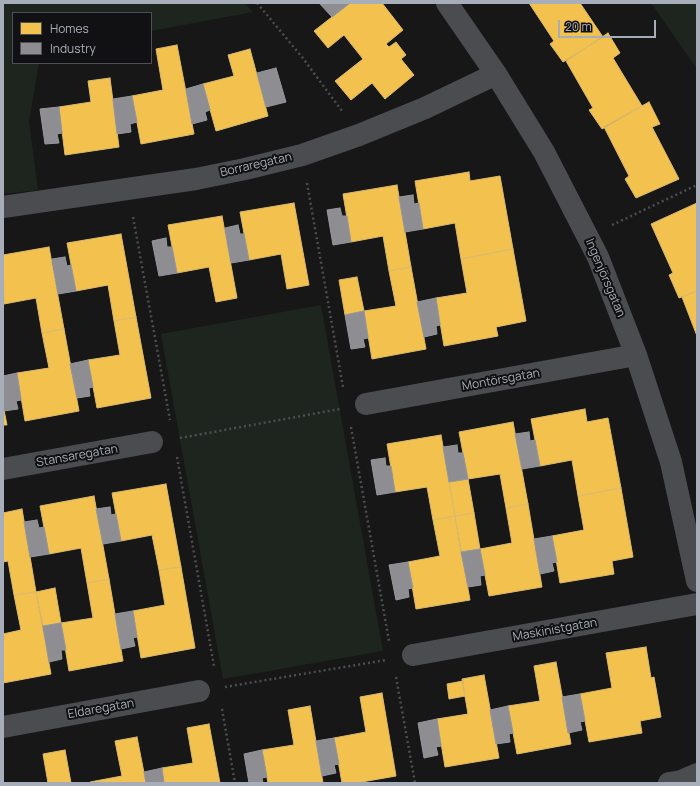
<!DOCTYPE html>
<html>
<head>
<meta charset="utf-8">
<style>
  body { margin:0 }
  #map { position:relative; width:700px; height:786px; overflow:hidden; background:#171717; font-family:Manrope,sans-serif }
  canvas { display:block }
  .frame { position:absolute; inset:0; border:4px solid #a8aeb9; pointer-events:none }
  .legend { position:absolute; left:12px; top:12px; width:140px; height:52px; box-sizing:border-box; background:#111113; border:1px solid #4d5055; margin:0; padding:5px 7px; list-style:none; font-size:12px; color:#a8aeb9 }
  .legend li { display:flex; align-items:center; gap:8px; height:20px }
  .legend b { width:20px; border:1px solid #4d5055 }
  .scale { position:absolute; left:558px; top:20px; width:98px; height:18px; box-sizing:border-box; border:2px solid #a8aeb9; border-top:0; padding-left:5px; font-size:12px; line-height:14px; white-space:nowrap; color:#a8aeb9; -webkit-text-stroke:3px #111113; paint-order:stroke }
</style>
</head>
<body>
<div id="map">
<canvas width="700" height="786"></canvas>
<div class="frame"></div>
<ul class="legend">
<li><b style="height:11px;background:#f2c14e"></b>Homes</li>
<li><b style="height:11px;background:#8d8d92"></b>Industry</li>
</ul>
<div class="scale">20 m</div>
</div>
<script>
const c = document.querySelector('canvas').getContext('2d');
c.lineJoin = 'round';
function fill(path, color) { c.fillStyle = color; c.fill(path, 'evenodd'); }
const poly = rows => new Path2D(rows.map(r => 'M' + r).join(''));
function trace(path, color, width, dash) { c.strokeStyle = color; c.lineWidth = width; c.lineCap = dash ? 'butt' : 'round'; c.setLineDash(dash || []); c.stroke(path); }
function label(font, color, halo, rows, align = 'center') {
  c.font = font + ' Manrope,sans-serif'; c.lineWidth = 4; c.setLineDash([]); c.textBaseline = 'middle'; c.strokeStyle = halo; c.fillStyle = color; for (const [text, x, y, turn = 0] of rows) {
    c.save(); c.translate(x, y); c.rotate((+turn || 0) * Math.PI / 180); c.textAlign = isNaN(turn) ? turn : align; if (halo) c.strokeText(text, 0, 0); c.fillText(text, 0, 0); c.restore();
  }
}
fill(poly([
  [3,3,245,3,253,12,151,31,151,13,13,13,13,63,39,63,29,121,38,190,3,194],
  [651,3,697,3,697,69],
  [321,305,383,651,223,679,161,334]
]), '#1d251e');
const homes = poly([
  [350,3,382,3,403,30,386,44,389,47,396,42,406,55,401,59,414,75,385,99,372,83,351,100,335,81,363,59,344,35,328,48,314,31,350,3],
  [529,3,580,3,603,37,563,62,550,44,554,41,529,3],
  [608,33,620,53,613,58,642,106,602,129,589,110,593,108,566,61,608,33],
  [177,45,194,134,141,144,132,96,163,90,156,49,177,45],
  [250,49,268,116,216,131,203,84,234,76,228,55,250,49],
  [110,78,119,147,65,155,59,107,91,102,88,81,110,78],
  [649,102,660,124,652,127,679,179,636,198,625,179,629,176,604,127,649,102],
  [469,172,470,181,500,176,513,249,461,259,455,223,423,229,415,181,469,172],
  [397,185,411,267,389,271,383,236,351,242,343,194,397,185],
  [294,203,309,285,287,289,281,254,249,260,240,212,294,203],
  [697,203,697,291,679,298,669,275,673,273,651,224,697,203],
  [222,216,237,298,216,302,209,267,177,273,168,225,222,216],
  [121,234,136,317,114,321,108,285,76,291,67,243,121,234],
  [49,247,64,329,42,333,36,298,4,304,3,255,49,247],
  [513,249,526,321,496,327,498,336,444,346,436,298,467,293,461,259,513,249],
  [411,267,426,349,372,359,364,311,396,306,389,271,411,267],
  [357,277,364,311,345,315,339,280,357,277],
  [697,291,697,336,682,297,697,291],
  [136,317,151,398,97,408,88,360,120,355,114,321,136,317],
  [64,329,79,411,25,421,17,373,49,368,42,333,64,329],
  [3,405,7,425,3,425,3,405],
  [585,409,587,422,608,418,621,488,578,496,572,460,540,466,531,419,585,409],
  [513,422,528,504,506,508,500,474,468,479,459,432,513,422],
  [441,435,455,516,433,520,427,487,395,492,387,444,441,435],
  [468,479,474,513,455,516,449,482,468,479],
  [166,484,181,567,159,570,152,535,121,541,112,493,166,484],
  [621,488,633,557,612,561,614,574,560,583,552,536,584,530,578,496,621,488],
  [94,496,109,579,87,583,81,548,49,554,40,506,94,496],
  [528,504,542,587,489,596,480,549,512,543,506,508,528,504],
  [22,509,36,592,14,595,8,561,3,562,3,513,22,509],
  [474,513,480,549,461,552,455,516,474,513],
  [455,516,470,600,416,609,408,562,440,556,433,520,455,516],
  [181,567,195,648,141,658,133,611,165,605,159,570,181,567],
  [109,579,123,661,69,671,61,623,93,618,87,583,109,579],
  [55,588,61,623,43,626,36,592,55,588],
  [36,592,51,674,3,683,3,634,21,630,14,595,36,592],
  [646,647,651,678,654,677,661,717,640,721,642,733,589,742,580,694,612,688,606,653,646,647],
  [556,662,571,744,517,754,508,706,540,701,534,666,556,662],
  [484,675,499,758,445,767,437,719,468,714,462,679,484,675],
  [463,681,465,696,449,699,447,684,463,681],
  [382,693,396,776,356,783,342,783,334,738,366,732,360,697,382,693],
  [310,706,323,783,268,783,262,750,294,745,288,710,310,706],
  [209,724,220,783,164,783,162,768,193,763,187,728,209,724],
  [137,737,146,783,90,783,90,782,122,776,115,741,137,737],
  [65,750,71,783,48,783,43,754,65,750]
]);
fill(homes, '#f2c14e');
trace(homes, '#dcbb6e', 1);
const industry = poly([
  [319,3,350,3,332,17,319,3],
  [276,68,286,102,266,107,257,73,276,68],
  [203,84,210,110,205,112,207,120,192,124,186,89,203,84],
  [132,96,137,122,130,124,131,132,117,134,113,99,132,96],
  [59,107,62,133,57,134,59,143,45,144,40,109,59,107],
  [413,195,414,204,419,203,423,229,405,232,399,197,413,195],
  [340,208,342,216,347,216,351,242,333,245,327,210,340,208],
  [238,225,240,234,244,234,249,260,231,263,225,228,238,225],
  [166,238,167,247,172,247,177,273,159,276,152,241,166,238],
  [65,257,67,266,71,265,76,291,58,294,52,259,65,257],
  [436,298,440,325,436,326,437,334,424,337,417,302,436,298],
  [364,311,368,338,363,339,365,347,351,349,345,315,364,311],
  [88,360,93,387,89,388,90,396,77,398,70,364,88,360],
  [17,373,21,400,16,401,18,409,4,411,3,405,3,376,17,373],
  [529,432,530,441,535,440,540,466,522,469,515,434,529,432],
  [457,445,458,453,463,453,468,479,449,482,443,447,457,445],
  [385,458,386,466,391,466,395,492,377,495,371,460,385,458],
  [110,507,111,515,116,514,121,541,103,544,96,509,110,507],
  [37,520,39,528,44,527,49,554,30,557,24,522,37,520],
  [552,536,557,562,552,563,554,571,540,574,534,539,552,536],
  [480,549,485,575,480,576,481,585,468,587,461,552,480,549],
  [408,562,413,588,408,589,409,597,396,600,389,565,408,562],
  [133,611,137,637,133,638,135,646,121,649,115,614,133,611],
  [61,623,66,650,61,650,62,659,49,662,43,626,61,623],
  [580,694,585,721,580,722,582,730,568,733,562,697,580,694],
  [508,706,513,733,509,734,510,742,496,744,490,710,508,706],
  [437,719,441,746,436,747,438,755,424,758,418,723,437,719],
  [334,738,339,764,334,765,336,773,322,776,316,741,334,738],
  [262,750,267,777,262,778,263,783,249,783,244,754,262,750],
  [162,768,164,783,146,783,144,772,162,768]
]);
fill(industry, '#8d8d92');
trace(industry, '#95979e', 1);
trace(poly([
  [257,3,302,57,342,111],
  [307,183,343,387],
  [133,217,170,420],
  [612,225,697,185],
  [351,427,389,641],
  [180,438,340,409],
  [177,457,214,666],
  [396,677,415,783],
  [225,687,386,660],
  [222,709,235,783]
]), '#4d4e52', 2.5, [2, 3]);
trace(poly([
  [447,3,496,74,544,152,598,257,636,355,671,462,697,581],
  [3,207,196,179,245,169,302,155,359,135,425,108,496,74],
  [366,404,636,355],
  [3,469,152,442],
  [413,655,697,604],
  [3,727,199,691],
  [669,783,681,781,697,774]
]), '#4b4c50', 22);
label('12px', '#a8aeb9', '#111113', [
  ["Borraregatan",256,165,-13],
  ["Ingenjörsgatan",605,278,67],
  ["Montörsgatan",501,380,-10],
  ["Stansaregatan",77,456,-10],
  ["Maskinistgatan",555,630,-10],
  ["Eldaregatan",101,709,-10]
]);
</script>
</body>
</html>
